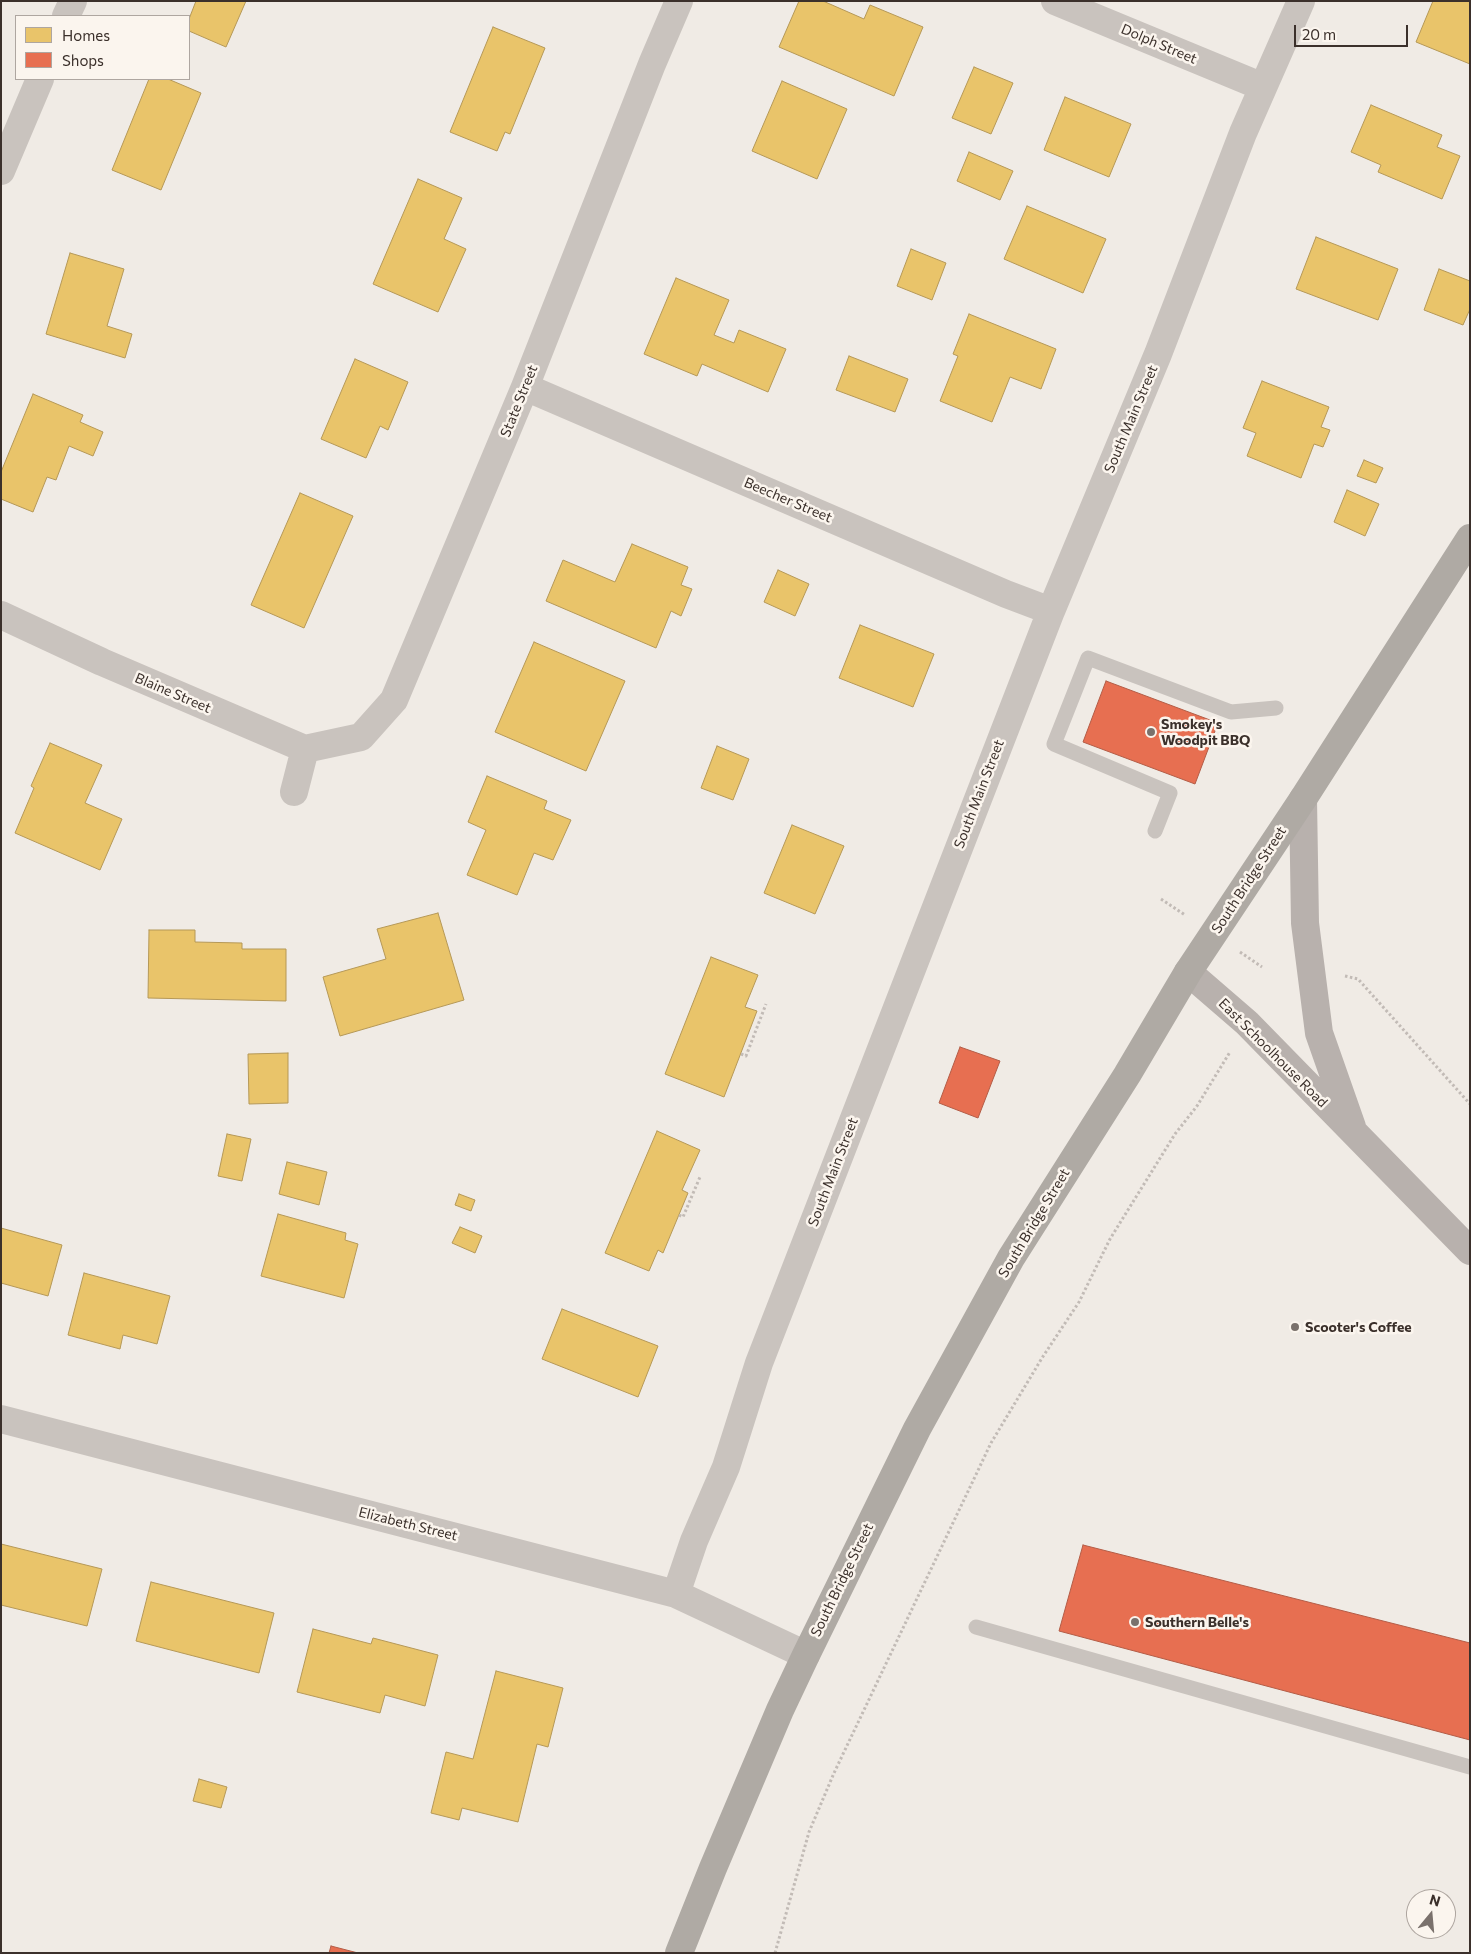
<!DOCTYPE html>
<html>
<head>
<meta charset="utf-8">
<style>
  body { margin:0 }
  #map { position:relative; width:1471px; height:1954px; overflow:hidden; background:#f0ebe5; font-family:Commissioner,sans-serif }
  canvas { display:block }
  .frame { position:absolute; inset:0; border:2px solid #3b302b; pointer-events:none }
  .legend { position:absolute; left:15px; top:15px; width:175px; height:65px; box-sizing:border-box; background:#fbf5ee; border:1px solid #aea6a0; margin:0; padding:6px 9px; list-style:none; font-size:15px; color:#3b302b }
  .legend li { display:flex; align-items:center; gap:10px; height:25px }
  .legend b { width:25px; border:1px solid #aea6a0 }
  .north { position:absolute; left:1406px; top:1889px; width:50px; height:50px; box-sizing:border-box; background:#fbf5ee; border:1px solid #aea6a0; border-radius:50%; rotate:17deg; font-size:14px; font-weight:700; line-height:20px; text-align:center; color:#3b302b }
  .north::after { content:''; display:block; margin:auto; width:18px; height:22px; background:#7a716c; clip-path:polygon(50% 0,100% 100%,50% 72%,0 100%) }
  .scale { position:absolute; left:1294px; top:25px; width:114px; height:22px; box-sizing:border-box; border:2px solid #3b302b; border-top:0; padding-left:6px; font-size:15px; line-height:18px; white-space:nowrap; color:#3b302b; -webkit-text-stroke:4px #fbf5ee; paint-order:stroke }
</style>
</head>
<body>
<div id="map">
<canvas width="1471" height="1954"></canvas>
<div class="frame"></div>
<ul class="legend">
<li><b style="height:14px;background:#e9c46a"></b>Homes</li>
<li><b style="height:14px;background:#e76f51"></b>Shops</li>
</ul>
<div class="north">N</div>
<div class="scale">20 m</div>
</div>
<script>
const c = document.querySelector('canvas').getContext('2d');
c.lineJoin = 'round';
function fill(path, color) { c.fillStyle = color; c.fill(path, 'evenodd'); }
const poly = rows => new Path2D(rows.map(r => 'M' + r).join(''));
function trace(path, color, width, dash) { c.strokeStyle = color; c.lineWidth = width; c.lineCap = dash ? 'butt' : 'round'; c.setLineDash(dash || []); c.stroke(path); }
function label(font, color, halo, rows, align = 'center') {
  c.font = font + ' Commissioner,sans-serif'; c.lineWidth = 5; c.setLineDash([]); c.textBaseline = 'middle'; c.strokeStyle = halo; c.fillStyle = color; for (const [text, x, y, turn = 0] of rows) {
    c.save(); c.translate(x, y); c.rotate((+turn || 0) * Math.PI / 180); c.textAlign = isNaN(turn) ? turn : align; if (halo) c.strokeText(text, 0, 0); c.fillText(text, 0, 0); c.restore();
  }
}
const homes = poly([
  [196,1,246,1,226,47,189,31,189,19,196,1],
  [799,1,823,1,864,19,870,5,923,27,894,96,779,47,799,1],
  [1433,1,1470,1,1470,64,1416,42,1433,1],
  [493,27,545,48,510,134,505,132,497,151,450,132,493,27],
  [974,67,1013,83,991,134,952,118,974,67],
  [149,79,168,79,201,93,161,190,112,170,149,79],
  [782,81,847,109,817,179,752,151,782,81],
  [1065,97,1131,124,1109,177,1044,150,1065,97],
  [1371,105,1442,135,1437,147,1460,156,1442,199,1378,172,1381,165,1351,152,1371,105],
  [969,152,1013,171,1000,200,957,181,969,152],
  [418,179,462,198,444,239,466,249,438,312,373,284,418,179],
  [1027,206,1106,239,1083,293,1004,259,1027,206],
  [1316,237,1398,269,1378,320,1296,289,1316,237],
  [911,249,946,263,932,300,897,286,911,249],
  [70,253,124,269,107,326,132,334,125,358,46,334,70,253],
  [1439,269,1470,281,1470,309,1463,325,1424,310,1439,269],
  [676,278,729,300,714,335,734,343,739,330,786,349,768,392,702,364,697,376,644,354,676,278],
  [969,314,1056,349,1041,389,1010,377,992,422,940,401,958,356,953,354,969,314],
  [849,356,908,379,895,412,836,390,849,356],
  [355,359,408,382,388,430,380,426,366,458,321,439,355,359],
  [1262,381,1329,407,1321,427,1330,430,1323,447,1314,444,1301,478,1247,456,1256,433,1243,428,1262,381],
  [33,394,83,415,80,422,103,432,93,456,69,446,56,480,47,477,33,512,1,499,1,472,33,394],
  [1364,460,1383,468,1376,483,1357,476,1364,460],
  [1347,490,1379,504,1365,536,1334,522,1347,490],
  [300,493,353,516,304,628,251,605,300,493],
  [632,544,688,567,681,585,692,589,681,616,671,611,656,648,546,601,563,560,615,582,632,544],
  [778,570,809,584,795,616,764,602,778,570],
  [860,625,934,654,913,707,839,678,860,625],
  [534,642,625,681,586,771,495,732,534,642],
  [50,743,102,765,85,803,122,819,100,870,15,833,34,788,31,786,50,743],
  [717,746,749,759,733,800,701,788,717,746],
  [487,776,547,801,544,809,571,820,553,860,534,853,517,895,467,875,486,830,468,822,487,776],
  [792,825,844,846,815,914,764,893,792,825],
  [438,913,464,1000,340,1036,323,977,386,959,377,929,438,913],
  [149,930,195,930,195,942,242,943,242,949,286,949,286,1001,148,998,149,930],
  [711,957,758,975,745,1007,757,1011,724,1097,665,1074,711,957],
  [288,1053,288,1103,249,1104,248,1054,288,1053],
  [657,1131,700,1150,682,1190,688,1193,663,1253,658,1250,649,1271,605,1253,657,1131],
  [227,1134,251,1139,242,1181,218,1176,227,1134],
  [287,1162,327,1172,319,1205,279,1194,287,1162],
  [459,1194,475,1200,471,1211,455,1205,459,1194],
  [278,1214,346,1233,345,1240,358,1244,344,1298,261,1276,278,1214],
  [460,1227,482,1236,475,1253,452,1243,460,1227],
  [1,1228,62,1245,48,1296,1,1283,1,1228],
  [84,1273,170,1296,157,1344,123,1335,120,1349,68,1335,84,1273],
  [562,1309,658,1346,638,1397,542,1359,562,1309],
  [1,1544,102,1569,87,1626,1,1605,1,1544],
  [151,1582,274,1613,259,1673,136,1641,151,1582],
  [313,1629,371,1644,373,1638,438,1655,425,1706,385,1695,380,1713,297,1692,313,1629],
  [496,1671,563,1688,548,1747,537,1744,518,1822,462,1808,459,1820,431,1813,446,1752,473,1759,496,1671],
  [199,1779,227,1787,221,1808,193,1801,199,1779]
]);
fill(homes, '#e9c46a');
trace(homes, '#b59857', 1);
const shops = poly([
  [1106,681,1218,723,1195,784,1083,742,1106,681],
  [960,1047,1000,1061,978,1118,939,1103,960,1047],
  [1083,1545,1470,1643,1470,1740,1059,1631,1083,1545],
  [331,1946,358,1953,329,1953,331,1946]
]);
fill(shops, '#e76f51');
trace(shops, '#b35c46', 1);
trace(poly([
  [1161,899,1185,915],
  [1240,952,1262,967],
  [1345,976,1358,979,1470,1104],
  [741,1054,746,1056,766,1004],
  [679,1215,683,1217,700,1177],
  [775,1953,809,1832,834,1773,991,1443,1042,1358,1079,1302,1110,1239,1175,1134,1197,1106,1230,1052]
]), '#c2bbb6', 3, [2.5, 2.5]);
trace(poly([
  [1155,831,1170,793,1054,744,1088,658,1231,712,1276,708],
  [976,1627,1470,1767]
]), '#c9c3be', 15);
trace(poly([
  [1055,1,1263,87],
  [66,16,73,1],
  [1,171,40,79],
  [525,387,1006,594,1051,611],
  [1,615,102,662,305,749],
  [305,749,361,737,394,700,525,387,652,64,679,1],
  [294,792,305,749],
  [1,1419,676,1594,806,1655],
  [676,1594,694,1541,726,1467,759,1363,1051,611,1158,354,1243,133,1301,1]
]), '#c9c3be', 28);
trace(poly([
  [1303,799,1305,923,1319,1033,1352,1127],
  [1188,972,1247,1023,1470,1251]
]), '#b8b1ad', 28);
trace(poly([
  [679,1953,713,1868,780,1710,806,1655,917,1429,1011,1258,1127,1075,1188,972,1303,799,1470,538]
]), '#afaaa4', 28);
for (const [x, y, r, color] of [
  [1151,732,5,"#7a716c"],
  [1295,1327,5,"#7a716c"],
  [1135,1622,5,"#7a716c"]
]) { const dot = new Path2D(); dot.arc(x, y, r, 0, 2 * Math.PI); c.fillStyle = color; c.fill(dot); trace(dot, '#fbf5ee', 2); }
label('14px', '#3b302b', '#fbf5ee', [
  ["Dolph Street",1159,44,23],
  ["State Street",519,401,-68],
  ["South Main Street",1131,419,-67],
  ["Beecher Street",788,500,23],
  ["Blaine Street",173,693,23],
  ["South Main Street",979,794,-69],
  ["South Bridge Street",1249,880,-57],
  ["East Schoolhouse Road",1273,1053,45],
  ["South Main Street",833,1172,-69],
  ["South Bridge Street",1034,1223,-59],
  ["Elizabeth Street",408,1524,14],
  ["South Bridge Street",842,1580,-64]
]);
label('bold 14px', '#3b302b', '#fbf5ee', [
  ["Smokey's",1161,724],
  ["Woodpit BBQ",1161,740],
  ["Scooter's Coffee",1305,1327],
  ["Southern Belle's",1145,1622]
], 'left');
</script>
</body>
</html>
